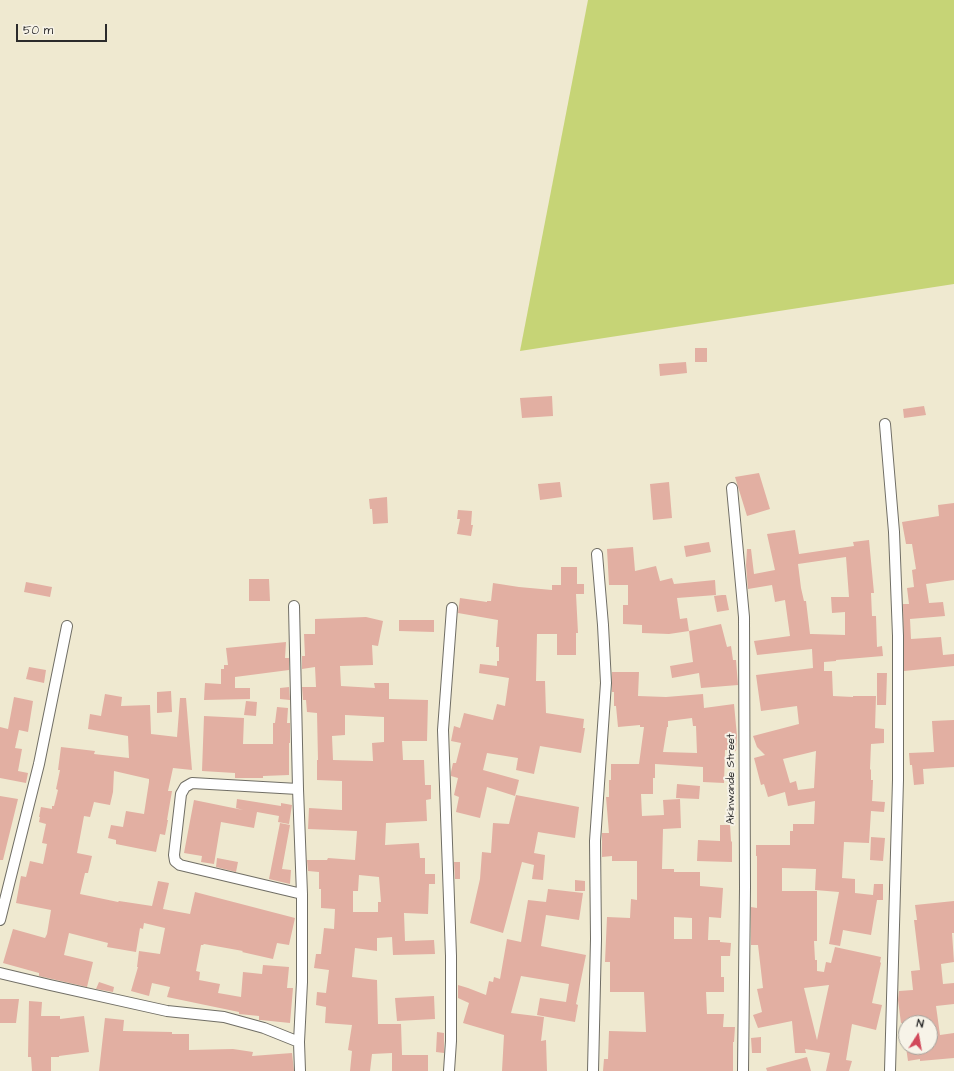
<!DOCTYPE html>
<html>
<head>
<meta charset="utf-8">
<style>
  body { margin:0 }
  #map { position:relative; width:954px; height:1071px; overflow:hidden; background:#efe9d0; font-family:"Architects Daughter",sans-serif }
  canvas { display:block }
  .north { position:absolute; left:898px; top:1015px; width:40px; height:40px; box-sizing:border-box; background:#f7f3e8; border:1px solid #a5a39c; border-radius:50%; rotate:11deg; font-size:11px; font-weight:700; line-height:16px; text-align:center; color:#2b2b2b }
  .north::after { content:''; display:block; margin:auto; width:14px; height:18px; background:#d1495b; clip-path:polygon(50% 0,100% 100%,50% 72%,0 100%) }
  .scale { position:absolute; left:16px; top:24px; width:91px; height:18px; box-sizing:border-box; border:2px solid #2b2b2b; border-top:0; padding-left:5px; font-size:12px; line-height:14px; white-space:nowrap; color:#2b2b2b; -webkit-text-stroke:3px #f7f3e8; paint-order:stroke }
</style>
</head>
<body>
<div id="map">
<canvas width="954" height="1071"></canvas>
<div class="north">N</div>
<div class="scale">50 m</div>
</div>
<script>
const c = document.querySelector('canvas').getContext('2d');
c.lineJoin = 'round';
function fill(path, color) { c.fillStyle = color; c.fill(path, 'evenodd'); }
const poly = rows => new Path2D(rows.map(r => 'M' + r).join(''));
function trace(path, color, width, dash) { c.strokeStyle = color; c.lineWidth = width; c.lineCap = dash ? 'butt' : 'round'; c.setLineDash(dash || []); c.stroke(path); }
function label(font, color, halo, rows, align = 'center') {
  c.font = font + ' "Architects Daughter",sans-serif'; c.lineWidth = 4; c.setLineDash([]); c.textBaseline = 'middle'; c.strokeStyle = halo; c.fillStyle = color; for (const [text, x, y, turn = 0] of rows) {
    c.save(); c.translate(x, y); c.rotate((+turn || 0) * Math.PI / 180); c.textAlign = isNaN(turn) ? turn : align; if (halo) c.strokeText(text, 0, 0); c.fillText(text, 0, 0); c.restore();
  }
}
fill(poly([
  [588,0,954,0,954,284,520,351]
]), '#c6d476');
fill(poly([
  [695,348,707,348,707,362,695,362],
  [686,362,687,373,660,376,659,364],
  [552,396,553,416,522,418,520,398],
  [924,406,926,415,904,418,903,409],
  [759,473,770,509,747,516,735,477],
  [560,482,562,497,540,500,538,484],
  [669,482,672,518,653,520,650,484],
  [387,497,388,523,373,524,372,509,370,509,369,499],
  [954,503,954,580,926,584,929,603,943,602,945,616,910,619,911,639,941,637,943,655,954,654,954,666,904,671,903,604,909,604,907,588,914,587,912,570,916,569,912,544,906,544,902,522,939,516,938,505],
  [458,510,472,511,471,525,473,525,471,536,457,534,460,519,457,519],
  [795,530,799,554,854,546,853,542,869,540,874,593,871,593,872,616,876,616,877,647,882,646,883,656,836,660,836,661,824,662,824,671,832,671,833,696,853,697,853,696,876,696,875,728,884,729,884,743,871,744,870,769,871,770,871,780,873,780,872,801,885,802,884,812,871,811,869,843,844,842,842,878,855,879,855,893,873,895,874,884,883,884,883,900,877,900,871,935,843,930,840,946,829,944,839,892,815,890,816,869,782,868,782,891,817,891,817,941,814,941,815,960,817,960,817,971,824,972,826,962,831,963,835,947,881,957,880,962,881,963,872,1003,882,1005,876,1030,852,1024,846,1060,852,1061,849,1071,826,1071,830,1053,805,1049,806,1053,795,1053,792,1021,758,1028,753,1015,762,1012,757,989,763,988,758,945,751,945,751,907,757,908,757,856,756,856,756,845,790,845,790,831,793,831,793,824,814,824,815,801,788,806,785,792,768,797,764,784,761,785,754,758,765,755,757,747,753,736,799,724,797,706,761,711,756,675,813,668,812,649,757,655,754,641,790,636,785,600,775,602,772,585,748,589,746,565,747,549,751,549,754,574,775,570,767,534],
  [846,557,849,597,831,597,832,613,845,612,845,635,812,634,810,634,806,601,804,601,801,588,798,564],
  [816,751,814,788,798,790,796,781,790,783,783,759],
  [829,985,817,1040,804,988],
  [709,542,711,552,686,557,684,546],
  [633,547,635,571,656,566,660,581,672,578,674,584,715,580,716,595,677,598,680,619,687,618,689,631,721,624,727,647,731,646,733,660,736,660,738,685,701,688,699,673,672,678,670,666,693,662,689,631,669,634,642,633,642,625,623,624,623,605,628,605,628,585,609,585,607,549],
  [561,567,577,567,577,584,584,584,584,594,576,594,578,633,576,633,576,655,557,655,557,634,537,634,536,681,545,681,546,713,584,719,583,728,585,728,581,753,540,746,534,774,516,770,518,758,487,753,483,770,519,780,515,796,487,787,480,818,456,812,459,797,454,795,458,778,451,776,451,772,453,763,456,763,461,743,451,741,454,726,460,728,464,713,493,720,497,704,505,706,509,678,479,673,480,664,497,666,497,661,499,661,499,647,496,647,498,620,458,613,460,598,487,602,487,601,491,601,493,583,519,587,552,590,552,585,561,585],
  [249,579,269,579,270,601,249,601],
  [26,582,52,587,50,597,24,592],
  [722,595,726,595,729,610,717,612,714,596],
  [366,617,383,621,378,646,372,645,373,665,340,666,341,686,375,688,374,683,389,683,389,699,428,700,427,741,402,741,403,760,424,760,425,785,431,785,431,799,426,800,427,821,386,823,385,845,419,843,420,858,425,858,425,874,435,874,435,884,429,884,428,914,404,913,405,941,434,940,435,954,393,955,392,937,377,938,377,951,355,948,352,977,377,980,378,1024,401,1024,402,1055,428,1055,428,1071,392,1071,392,1053,372,1054,370,1071,350,1071,352,1051,348,1050,352,1025,325,1023,326,1007,316,1005,317,992,326,993,329,970,314,968,316,954,321,954,324,928,334,929,335,909,321,908,321,889,319,889,319,872,308,871,307,860,327,860,328,858,355,860,357,831,308,829,309,808,342,810,342,781,317,780,317,760,318,760,317,713,307,712,306,700,303,700,302,687,316,687,315,667,302,669,302,656,305,656,304,634,315,634,315,619],
  [345,715,384,717,384,742,372,743,373,761,333,760,332,736,345,735],
  [359,875,379,877,381,902,378,902,378,912,353,912,353,891,358,891],
  [399,620,434,620,434,632,399,631],
  [286,642,285,658,289,658,289,670,235,677,235,688,250,688,250,699,204,700,205,683,221,684,221,669,224,669,224,665,228,665,226,648],
  [29,667,46,670,44,683,26,679],
  [612,672,639,672,638,696,666,697,703,694,704,708,734,704,737,736,736,751,725,750,724,783,703,782,703,767,655,764,655,778,653,778,653,794,641,794,642,816,664,815,663,800,680,799,681,828,663,829,662,869,674,869,674,872,700,872,700,886,723,888,721,918,709,917,708,940,720,940,720,942,731,943,730,956,721,956,721,977,724,977,724,992,706,992,707,1014,724,1014,723,1027,735,1027,734,1042,733,1042,733,1071,603,1071,604,1059,608,1059,609,1031,646,1032,644,992,610,992,610,962,605,962,607,917,630,918,631,899,637,900,637,861,612,861,612,856,602,857,602,833,609,833,606,797,609,797,609,780,611,780,611,764,639,764,644,727,640,727,640,725,618,727,616,706,614,706,614,692,612,692],
  [692,718,693,726,696,726,697,753,663,752,667,727,668,727,668,721],
  [674,917,692,918,692,939,674,939],
  [877,673,887,673,886,705,877,705],
  [289,687,290,700,280,699,280,688],
  [171,691,172,712,157,713,157,692],
  [105,694,122,697,121,706,150,705,151,734,177,737,180,698,186,698,192,770,173,768,168,791,172,791,167,820,168,820,165,835,160,834,156,852,116,844,116,840,108,838,111,825,123,827,126,811,144,814,149,782,149,779,114,771,113,792,110,805,94,802,90,817,84,816,77,853,92,856,88,873,85,873,80,894,118,902,119,901,152,906,158,881,169,883,163,909,190,914,195,892,295,918,289,945,277,943,273,959,242,952,243,951,204,944,203,945,201,945,196,971,200,972,199,980,220,984,218,993,241,997,243,972,262,974,263,965,289,967,287,988,293,988,290,1023,261,1020,259,1020,259,1016,239,1014,239,1012,167,997,170,987,152,983,149,996,131,991,138,967,137,967,139,951,160,954,165,928,144,923,143,929,140,928,136,952,107,947,108,943,69,933,64,955,93,962,87,987,39,976,39,973,3,963,13,929,45,938,47,934,51,910,16,903,21,876,26,877,30,861,43,864,47,844,42,843,46,824,39,822,40,817,39,817,41,807,52,809,52,806,54,806,58,790,56,789,60,770,58,770,61,747,95,751,94,754,129,758,128,736,88,729,90,714,101,716],
  [14,697,33,701,28,732,19,730,15,748,22,749,18,771,28,773,26,783,0,778,0,727,8,729],
  [246,701,257,702,256,716,244,715],
  [277,707,288,708,287,723,290,723,290,743,289,743,289,775,263,776,263,778,235,778,235,773,202,771,204,716,244,718,243,744,273,744,273,723,275,723],
  [954,720,954,767,923,769,924,784,914,785,912,765,910,765,909,753,934,752,932,721],
  [677,784,700,786,699,799,676,798],
  [516,795,579,807,575,838,538,832,534,853,545,855,543,880,532,879,534,865,522,862,503,933,470,923,480,879,482,852,491,853,493,823,509,824],
  [0,796,18,799,3,860,0,860],
  [237,799,281,806,281,803,292,805,289,824,278,822,279,816,257,812,254,828,221,822,214,864,201,862,202,856,184,853,194,800,243,810,236,808],
  [280,823,290,825,282,869,291,870,290,884,269,879],
  [720,825,730,825,731,841,732,842,732,862,697,861,698,840,720,841],
  [871,837,885,838,883,861,870,860],
  [217,858,238,862,236,872,216,867],
  [454,862,460,862,460,879,455,879],
  [575,880,585,881,585,891,575,891],
  [548,889,583,893,579,920,546,915,541,946,586,955,576,1004,578,1005,575,1022,537,1015,540,998,566,1002,569,984,521,976,511,1013,544,1017,541,1041,546,1040,547,1071,502,1071,504,1035,463,1023,469,1003,458,998,458,985,468,988,486,995,489,981,493,982,494,977,500,979,507,939,521,942,528,900,546,902],
  [954,901,954,933,952,933,954,962,941,964,943,984,954,983,954,1004,936,1006,940,1035,954,1033,954,1058,920,1061,920,1059,908,1061,906,1047,930,1047,930,1023,901,1023,898,1000,899,991,913,990,911,971,920,970,914,920,917,920,915,905],
  [99,982,114,987,113,992,96,989],
  [434,996,435,1019,397,1021,395,998],
  [0,999,19,999,16,1023,0,1023],
  [29,1001,42,1002,41,1016,60,1016,60,1019,84,1016,89,1052,59,1056,59,1057,51,1057,51,1071,32,1071,31,1057,28,1057],
  [105,1018,124,1020,123,1031,172,1032,172,1034,189,1034,189,1050,233,1049,253,1052,252,1056,292,1053,294,1071,99,1071],
  [437,1032,444,1033,444,1053,436,1052],
  [761,1037,761,1053,752,1053,751,1038],
  [807,1057,811,1071,767,1071,766,1068]
]), '#e2afa2');
const minor = poly([
  [885,424,894,532,898,636,898,780,890,1071],
  [732,488,744,617,745,887,743,1071],
  [294,606,298,789,302,894,302,982,299,1042,300,1071],
  [298,789,192,783,185,787,181,794,174,855,175,861,180,865,302,894],
  [0,920,39,764,67,626],
  [0,973,50,985,167,1011,224,1017,264,1028,299,1042],
  [449,1071,451,1041,451,956,443,730,452,608],
  [593,1071,596,939,595,841,606,683,603,625,597,554]
]);
trace(minor, '#706e65', 12);
trace(minor, '#fff', 10);
label('11px', '#2b2b2b', '#f7f3e8', [
  ["Akinwande Street",732,779,-90]
]);
</script>
</body>
</html>
